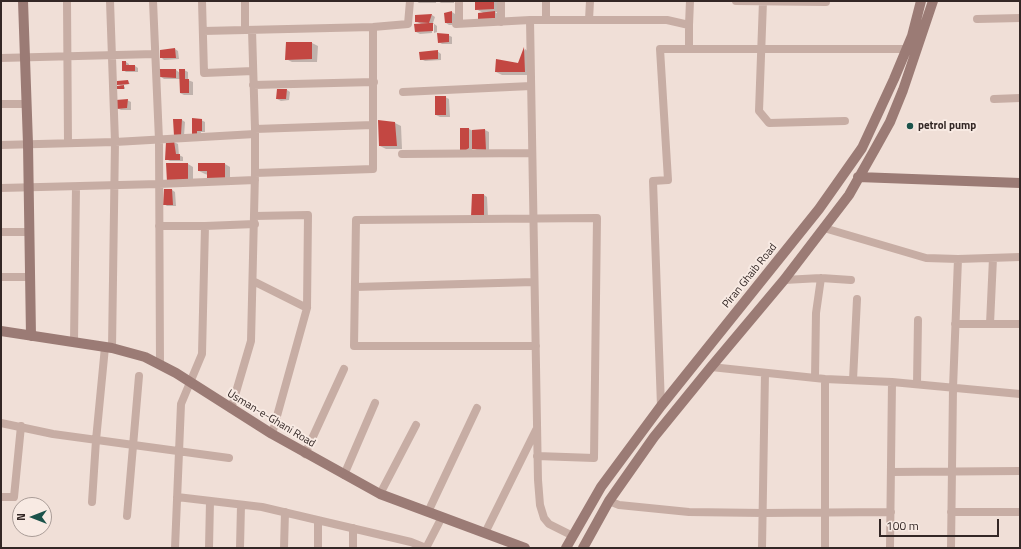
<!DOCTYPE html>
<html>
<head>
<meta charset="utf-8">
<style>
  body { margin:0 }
  #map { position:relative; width:1021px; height:549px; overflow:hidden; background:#f0dfd7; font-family:"Titillium Web",sans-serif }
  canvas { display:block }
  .frame { position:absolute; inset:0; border:2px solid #332725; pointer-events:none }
  .north { position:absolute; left:12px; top:497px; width:40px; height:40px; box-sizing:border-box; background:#f8eae3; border:1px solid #a99c97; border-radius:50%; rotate:270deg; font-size:11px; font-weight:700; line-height:16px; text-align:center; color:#332725 }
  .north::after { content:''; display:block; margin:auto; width:14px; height:18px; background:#1c534b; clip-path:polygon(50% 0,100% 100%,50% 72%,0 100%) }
  .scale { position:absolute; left:879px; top:519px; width:120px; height:18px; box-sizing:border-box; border:2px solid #332725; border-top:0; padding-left:5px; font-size:12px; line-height:14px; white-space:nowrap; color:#332725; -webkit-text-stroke:3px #f8eae3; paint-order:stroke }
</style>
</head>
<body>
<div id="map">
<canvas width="1021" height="549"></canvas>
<div class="frame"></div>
<div class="north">N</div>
<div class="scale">100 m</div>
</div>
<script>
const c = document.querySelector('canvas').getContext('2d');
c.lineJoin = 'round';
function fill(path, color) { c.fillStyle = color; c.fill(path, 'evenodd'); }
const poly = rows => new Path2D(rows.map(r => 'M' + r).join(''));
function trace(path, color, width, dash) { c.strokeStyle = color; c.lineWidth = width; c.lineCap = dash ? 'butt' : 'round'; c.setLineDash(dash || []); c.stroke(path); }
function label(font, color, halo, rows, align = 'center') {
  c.font = font + ' "Titillium Web",sans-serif'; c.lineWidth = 4; c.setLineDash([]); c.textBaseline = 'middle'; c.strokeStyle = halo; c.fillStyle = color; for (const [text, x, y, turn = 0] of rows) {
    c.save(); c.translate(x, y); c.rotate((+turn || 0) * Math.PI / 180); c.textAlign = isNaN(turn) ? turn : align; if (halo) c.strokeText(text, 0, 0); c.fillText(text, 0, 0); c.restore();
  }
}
fill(poly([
  [416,1,436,1,436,3,419,3],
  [438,1,454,1,454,3,441,3],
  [482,1,499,1,499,12,495,12,498,14,498,21,476,9],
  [452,12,455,14,455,25,449,25,446,23],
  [432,15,435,17,433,23,437,26,437,32,434,33,434,24,432,24,432,33,420,34,416,32,421,24,416,21],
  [448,35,452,37,452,44,442,44,439,42],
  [287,43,312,43,318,46,317,62,292,62,286,59],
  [175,49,178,51,179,59,164,60,161,57],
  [525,49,529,52,530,75,502,75,496,72,518,64],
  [437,51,441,54,441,60,425,61,421,59],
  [126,62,129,64,129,66,135,66,138,68,138,72,126,72,123,70],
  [160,70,176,70,180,73,184,70,188,72,188,80,193,82,193,95,184,95,180,93,180,79,164,79,161,77],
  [128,81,130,84,121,85,125,87,125,89,118,88,122,86,118,84],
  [287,90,290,92,289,100,281,101,277,99],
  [445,97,449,99,450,117,440,117,436,115],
  [127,100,131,102,131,110,121,110,117,108],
  [174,120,182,120,185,122,184,136,178,137],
  [201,120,205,122,205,132,201,132,200,136,193,134],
  [379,121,395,123,401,126,402,149,386,149,380,146],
  [461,129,469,129,473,131,485,130,489,132,489,152,477,150,473,148,472,150,464,151],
  [174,142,178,144,179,155,183,157,183,161,170,161,166,159],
  [188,164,193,167,193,184,173,184],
  [225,164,230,167,230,182,205,174,199,171],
  [172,190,175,192,176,206,167,206,164,204],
  [484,195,487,197,488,218,475,218]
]), '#0003');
fill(poly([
  [475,1,494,1,494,9,475,10],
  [452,11,452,23,445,23,444,13],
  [495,11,495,20,478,20,478,13],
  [432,14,429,23,433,23,433,31,415,32,414,24,429,23,415,22,415,15],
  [437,33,449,34,449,42,438,43],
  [286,42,312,42,312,59,285,60],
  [524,47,525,72,495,72,496,59,518,63],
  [175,48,176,58,160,58,160,50],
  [438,50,438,59,420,60,419,52],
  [122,61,126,61,126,65,135,65,135,71,122,71],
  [159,69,176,69,176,78,160,77],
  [179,69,185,69,185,79,189,79,189,93,180,93],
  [128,80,129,84,117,85,117,81],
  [124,85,124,89,117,89,117,86],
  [277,89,287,89,286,99,276,99],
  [435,96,446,96,446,115,435,115],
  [128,99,127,108,116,109,116,100],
  [192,118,202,119,202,131,197,131,197,135,192,135],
  [173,119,182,119,181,135,174,136],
  [378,120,395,122,397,146,379,146],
  [460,128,469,128,469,148,466,150,460,150],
  [485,129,486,150,472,149,472,130],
  [174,141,176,154,180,154,180,160,165,160,166,142],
  [166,163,188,163,188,181,167,182],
  [198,163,225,163,225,180,207,181,207,171,198,171],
  [164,189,172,189,173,205,163,205],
  [472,194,484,194,484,217,471,217]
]), '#c34742');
trace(poly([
  [67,1,68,143],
  [110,1,115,142,112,348],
  [153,1,159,140,160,365],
  [202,1,204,73,253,71],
  [245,1,245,30],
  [459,1,459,24],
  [501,1,501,22],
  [546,1,546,20],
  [736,1,826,2],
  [763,1,759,111,769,123,845,121],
  [977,19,1020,18],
  [530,20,667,20,689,25,690,1],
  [589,20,590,1],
  [456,24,530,20,538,480,540,505,544,518,549,524,573,536],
  [689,25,689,49],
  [203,31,373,27,408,24,410,1],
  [1,58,155,54],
  [253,85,374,82],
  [403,92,531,86],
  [994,99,1020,98],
  [1,104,27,104],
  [255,129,373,125],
  [1,145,115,142,255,134],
  [402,154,531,153],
  [255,173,373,169,373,27],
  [1,188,159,184,255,180],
  [254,216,308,215,307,308,272,434],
  [159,226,205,226],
  [824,228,926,258,958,259,1020,257],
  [1,232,29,232],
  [1,277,30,277],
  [784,280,821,278,851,280],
  [253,281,307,308],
  [355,287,534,282],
  [955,324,1020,324],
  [990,324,993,258],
  [74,342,76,187],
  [536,346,354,346,356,220,597,218,594,458,537,456],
  [711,367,825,379,892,382,1020,394],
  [815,378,816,313,821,278],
  [825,379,825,548],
  [853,380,857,299],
  [917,384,918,320],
  [661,406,653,181,668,180,660,49,906,49],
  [231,409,251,341,255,173,255,129,252,30],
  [1,423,53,434,229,458],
  [305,454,344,369],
  [891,472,1020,471],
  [344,475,375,403],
  [380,494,416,425],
  [1,497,14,497,21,426],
  [177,497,262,507,411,542,426,548],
  [609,501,619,505,689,512,763,513,891,512],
  [92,502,96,440,105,347],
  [428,512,477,408],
  [951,512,1020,512],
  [127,516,139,376],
  [353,528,353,548],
  [485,533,536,430],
  [175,548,181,404,202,354,205,226,255,224],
  [209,548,210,501],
  [240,548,241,505],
  [284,548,285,512],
  [318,548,318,520],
  [426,548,442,517],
  [762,548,765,373],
  [890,548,892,382],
  [951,548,953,388,958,259]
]), '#c7ada4', 8);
trace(poly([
  [23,1,28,144,31,336],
  [858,177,1020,183],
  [1,331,112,348,145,357,176,373,272,434,380,494,525,548],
  [566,548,601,487,661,406,819,209,862,148,894,79,912,36,921,1],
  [583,548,609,501,654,437,711,367,784,280,849,195,875,149,890,122,903,90,933,1]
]), '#9b7b75', 10);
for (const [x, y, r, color] of [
  [910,126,4,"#1c534b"]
]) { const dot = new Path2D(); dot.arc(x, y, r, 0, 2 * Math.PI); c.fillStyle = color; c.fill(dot); trace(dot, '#f8eae3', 1.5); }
label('bold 11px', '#332725', '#f8eae3', [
  ["petrol pump",918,126]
], 'left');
label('11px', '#332725', '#f8eae3', [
  ["Piran Ghaib Road",750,276,-51],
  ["Usman-e-Ghani Road",271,419,31]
]);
</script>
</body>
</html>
